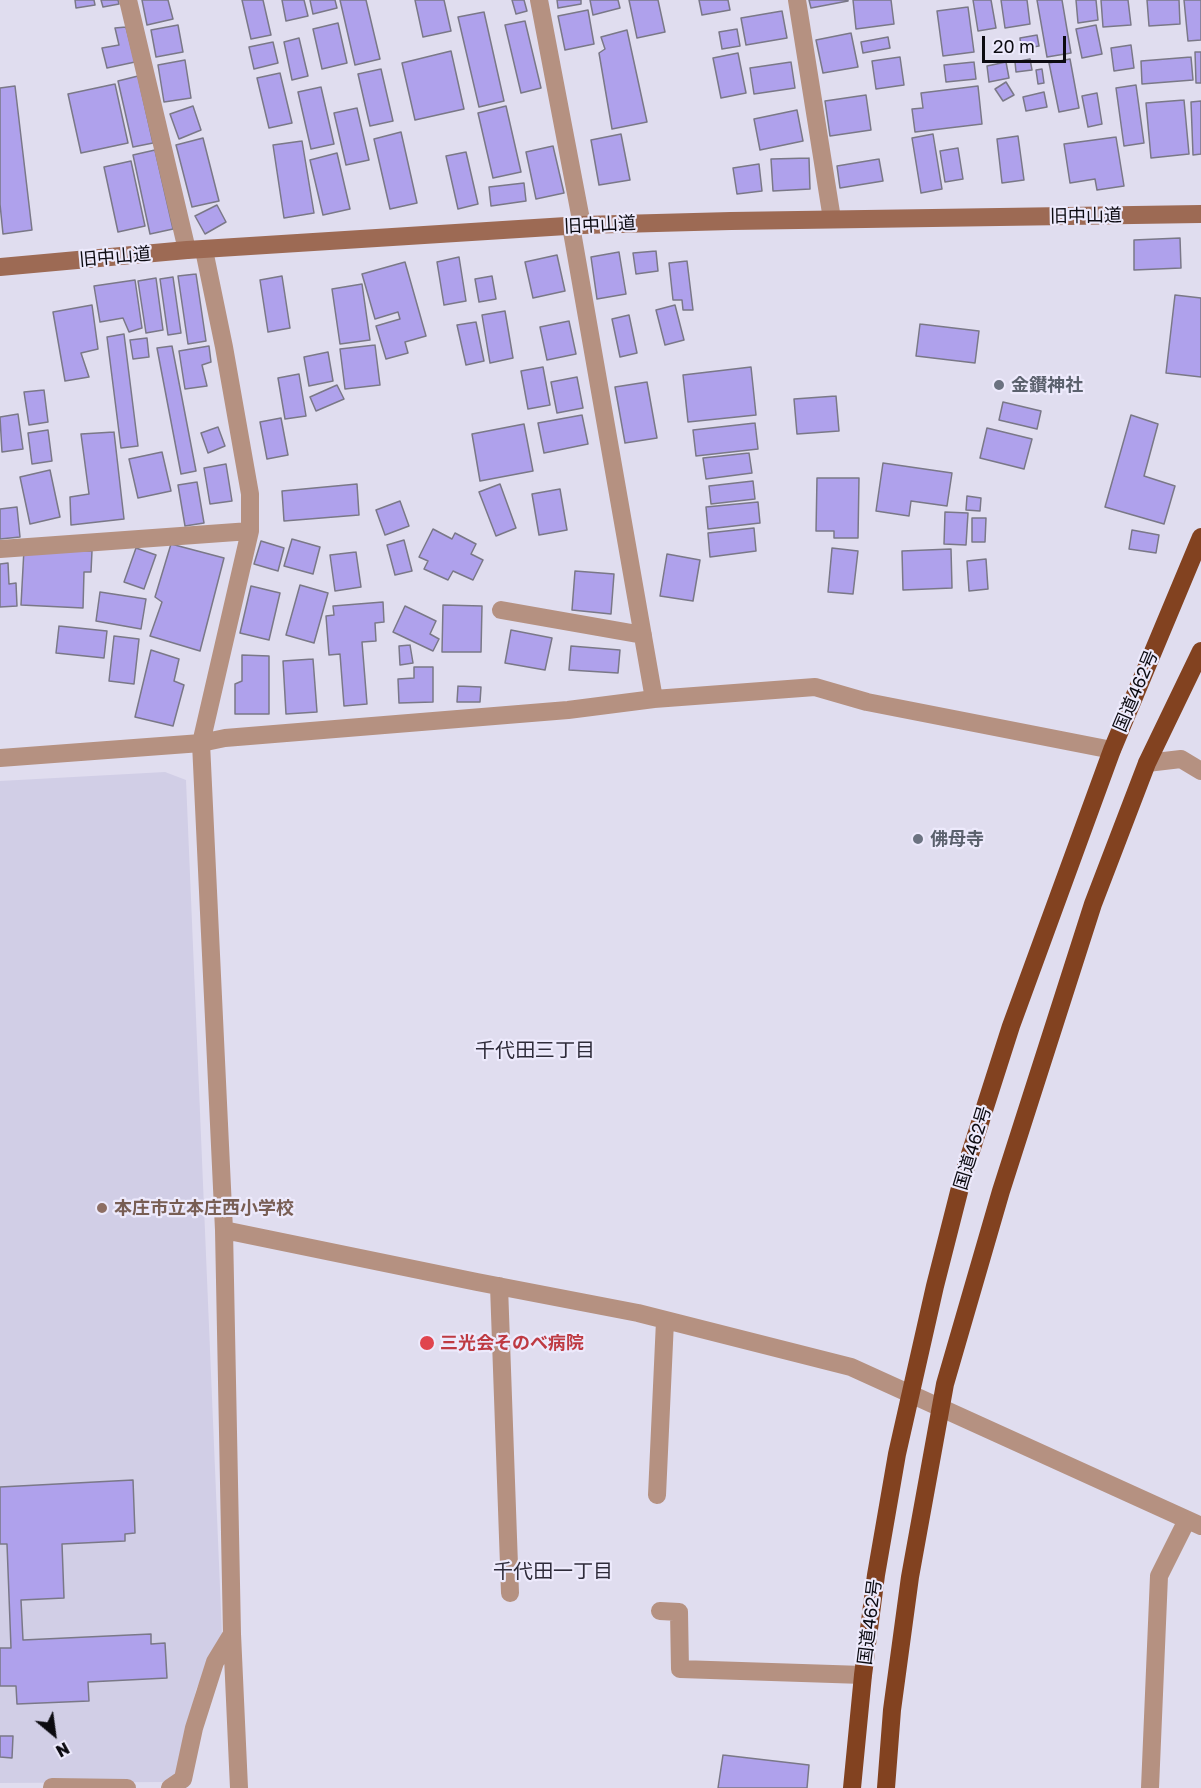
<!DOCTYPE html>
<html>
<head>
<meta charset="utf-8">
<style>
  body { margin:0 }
  #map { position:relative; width:1201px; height:1788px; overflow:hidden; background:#e0ddef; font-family:"Golos Text",sans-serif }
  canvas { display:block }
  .north { position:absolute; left:24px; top:1704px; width:60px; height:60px; -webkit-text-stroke:4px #edeafc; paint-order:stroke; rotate:151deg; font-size:16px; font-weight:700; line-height:24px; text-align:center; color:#0c0b11 }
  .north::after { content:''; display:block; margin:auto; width:21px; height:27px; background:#0c0b11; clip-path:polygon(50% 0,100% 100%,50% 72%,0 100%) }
  .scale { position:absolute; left:982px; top:36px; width:84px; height:27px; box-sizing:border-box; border:3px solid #0c0b11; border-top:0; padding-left:8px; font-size:18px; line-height:21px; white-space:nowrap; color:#0c0b11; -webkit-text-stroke:4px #edeafc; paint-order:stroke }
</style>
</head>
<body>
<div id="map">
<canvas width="1201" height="1788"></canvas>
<div class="north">N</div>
<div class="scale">20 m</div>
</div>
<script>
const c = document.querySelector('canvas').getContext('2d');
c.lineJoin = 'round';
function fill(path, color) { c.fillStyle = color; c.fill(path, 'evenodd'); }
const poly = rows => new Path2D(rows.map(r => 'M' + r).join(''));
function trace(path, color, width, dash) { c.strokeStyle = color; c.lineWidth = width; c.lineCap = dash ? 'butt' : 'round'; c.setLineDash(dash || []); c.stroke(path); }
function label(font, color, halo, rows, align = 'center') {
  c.font = font + ' "Golos Text","Noto Sans JP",sans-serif'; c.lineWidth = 4.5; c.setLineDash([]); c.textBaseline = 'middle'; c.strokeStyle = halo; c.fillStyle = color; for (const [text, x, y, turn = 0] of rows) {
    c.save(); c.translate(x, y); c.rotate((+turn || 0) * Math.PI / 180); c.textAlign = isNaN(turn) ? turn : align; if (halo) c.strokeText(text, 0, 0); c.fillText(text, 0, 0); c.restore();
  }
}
fill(poly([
  [165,772,186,780,222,1635,196,1690,177,1775,166,1782,0,1783,0,781]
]), '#d1cee6');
const building = poly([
  [75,0,94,0,95,5,76,8,75,0],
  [101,0,118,0,119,4,103,7,101,0],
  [142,0,168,0,173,19,147,25,142,0],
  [242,0,263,0,271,35,251,39,242,0],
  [282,0,304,0,308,16,286,21,282,0],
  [310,0,335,0,337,8,313,14,310,0],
  [340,0,366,0,380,59,355,65,340,0],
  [415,0,444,0,451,31,423,37,415,0],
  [512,0,524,0,527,11,516,14,512,0],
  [557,0,581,0,581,4,558,8,557,0],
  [590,0,618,0,620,8,593,15,590,0],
  [629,0,658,0,665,32,637,38,629,0],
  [699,0,728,0,730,10,702,15,699,0],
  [809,0,848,0,848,1,811,8,809,0],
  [853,0,891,0,894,24,856,29,853,0],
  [973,0,991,0,996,28,978,31,973,0],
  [1001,0,1027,0,1030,24,1005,28,1001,0],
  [1037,0,1062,0,1071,53,1047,57,1037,0],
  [1076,0,1096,0,1098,20,1078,23,1076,0],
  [1101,0,1128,0,1131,25,1103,27,1101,0],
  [1147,0,1179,0,1180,24,1149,26,1147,0],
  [1184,0,1201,0,1201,40,1188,41,1184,0],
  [968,7,974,52,943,56,937,11,968,7],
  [588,10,594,44,565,50,558,16,588,10],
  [782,11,787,38,746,45,741,18,782,11],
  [484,12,504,101,479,107,458,17,484,12],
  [525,21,541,88,521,93,505,25,525,21],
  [338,23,347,63,322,69,313,29,338,23],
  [178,25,183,52,156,57,151,30,178,25],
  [1096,25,1102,54,1082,58,1076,29,1096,25],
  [126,27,135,62,107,68,102,48,119,45,115,28,126,27],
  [737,29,740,46,722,49,719,32,737,29],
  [627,30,647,122,612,129,599,53,605,49,601,37,627,30],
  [851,33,858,67,823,73,816,40,851,33],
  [1037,35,1039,46,1021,49,1020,38,1037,35],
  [888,37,890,48,863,53,861,42,888,37],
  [299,38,308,76,292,80,284,42,299,38],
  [273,42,278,63,254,69,249,47,273,42],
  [1131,45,1134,68,1114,71,1111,48,1131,45],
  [451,51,464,109,415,120,402,63,451,51],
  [1195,52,1201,52,1201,83,1196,83,1195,52],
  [738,53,746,93,721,98,713,58,738,53],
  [900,57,904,85,876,89,872,61,900,57],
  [1191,57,1193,80,1142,84,1141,61,1191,57],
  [1030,59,1032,70,1016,72,1015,62,1030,59],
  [1070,59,1079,108,1059,112,1049,63,1070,59],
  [185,60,191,98,164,102,158,65,185,60],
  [791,62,795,88,754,94,750,68,791,62],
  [974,62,976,79,946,82,944,65,974,62],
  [1006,62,1009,78,989,82,987,66,1006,62],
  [381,69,393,121,370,126,358,74,381,69],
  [1042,69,1044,83,1038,84,1036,70,1042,69],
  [280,73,292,123,269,128,257,78,280,73],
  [138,76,153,143,133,147,118,81,138,76],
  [1006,82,1014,95,1003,101,995,89,1006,82],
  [115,84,128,143,81,153,68,94,115,84],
  [1136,85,1144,143,1124,146,1116,88,1136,85],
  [15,86,32,230,3,234,0,204,0,88,15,86],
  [978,86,982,124,915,132,912,109,923,108,921,93,978,86],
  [321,87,334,144,311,149,298,92,321,87],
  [1044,92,1047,107,1026,111,1023,97,1044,92],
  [1097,93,1102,124,1088,127,1082,96,1097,93],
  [866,95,871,130,830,136,825,101,866,95],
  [1184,100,1189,154,1151,158,1146,103,1184,100],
  [1201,101,1201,154,1193,155,1191,102,1201,101],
  [193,106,201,130,179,139,170,114,193,106],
  [506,106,521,172,493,178,478,113,506,106],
  [357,108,369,160,346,165,334,113,357,108],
  [797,110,803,141,760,150,754,119,797,110],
  [401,132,417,203,390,209,374,139,401,132],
  [621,134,630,180,599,185,591,140,621,134],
  [933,134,942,189,921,193,912,138,933,134],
  [1018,136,1024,180,1002,183,997,139,1018,136],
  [1116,137,1124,186,1097,190,1095,179,1070,183,1064,144,1116,137],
  [203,138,219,201,192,207,176,145,203,138],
  [302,141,314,213,284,218,273,145,302,141],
  [553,146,564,193,536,199,526,152,553,146],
  [958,148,963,179,945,182,940,151,958,148],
  [155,150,173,229,150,234,133,155,155,150],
  [466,152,478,204,458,209,446,156,466,152],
  [337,153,350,209,323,215,310,160,337,153],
  [809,158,810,189,773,191,771,159,809,158],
  [879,159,883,181,840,188,837,166,879,159],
  [131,161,145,226,118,232,104,167,131,161],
  [759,164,762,191,737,194,733,168,759,164],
  [524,183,526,201,491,206,489,187,524,183],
  [217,205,226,222,205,234,195,216,217,205],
  [1180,238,1181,268,1134,270,1134,240,1180,238],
  [656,251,658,271,636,274,633,253,656,251],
  [619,252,626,294,597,299,591,257,619,252],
  [557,255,565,291,533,298,525,262,557,255],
  [459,257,466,301,444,305,437,262,459,257],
  [687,261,693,310,683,310,682,300,673,300,669,263,687,261],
  [405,262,426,336,405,342,408,353,386,359,376,326,400,319,398,312,375,319,362,274,405,262],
  [196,274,206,341,188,344,178,276,196,274],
  [282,276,290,328,268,332,260,280,282,276],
  [492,276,496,299,479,302,475,279,492,276],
  [173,277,181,333,168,335,160,279,173,277],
  [156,278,163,330,146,333,138,281,156,278],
  [135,280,142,328,129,332,123,318,100,322,94,286,135,280],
  [362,284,370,340,340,344,332,289,362,284],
  [1175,295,1201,298,1201,377,1166,373,1175,295],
  [92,305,98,349,81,353,89,377,65,381,53,312,92,305],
  [675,305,684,340,665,345,656,310,675,305],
  [505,311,513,358,490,363,482,315,505,311],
  [629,315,637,353,620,357,612,319,629,315],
  [569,321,576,354,547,360,540,327,569,321],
  [476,322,484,361,466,365,457,325,476,322],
  [920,324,979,331,975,363,916,356,920,324],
  [124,334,138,446,121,448,107,337,124,334],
  [147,338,149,357,133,359,130,340,147,338],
  [375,345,380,385,345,389,340,349,375,345],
  [172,346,196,471,181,474,157,348,172,346],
  [209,346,211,362,202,365,207,386,185,389,179,351,209,346],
  [328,352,333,381,309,386,304,357,328,352],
  [543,367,550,405,528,409,521,371,543,367],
  [751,367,756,415,688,422,683,375,751,367],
  [299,374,306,416,285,419,278,378,299,374],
  [577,377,583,408,557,413,551,382,577,377],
  [647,382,657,438,625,443,615,387,647,382],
  [337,385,344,399,316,411,310,397,337,385],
  [44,390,48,422,29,425,24,392,44,390],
  [836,396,839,431,797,434,794,399,836,396],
  [1003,402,1041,411,1037,429,999,420,1003,402],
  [18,414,23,449,2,452,0,417,18,414],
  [582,415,588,444,544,453,538,423,582,415],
  [1131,415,1158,424,1144,476,1175,486,1164,524,1105,507,1131,415],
  [281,418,288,455,267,459,260,422,281,418],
  [755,423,758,449,696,456,693,430,755,423],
  [524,424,533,471,480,481,472,434,524,424],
  [218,427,225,446,208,453,201,433,218,427],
  [987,428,1032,439,1024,469,980,458,987,428],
  [48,430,52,461,32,464,28,433,48,430],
  [114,432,124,519,71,525,70,497,89,494,81,434,114,432],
  [162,452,171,491,138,498,129,459,162,452],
  [749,453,752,473,706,479,703,458,749,453],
  [883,463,952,473,947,506,911,501,909,516,876,511,883,463],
  [226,464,232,501,210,504,204,468,226,464],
  [50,470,60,517,30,524,20,477,50,470],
  [817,478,859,478,858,538,834,538,834,531,816,531,817,478],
  [753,481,755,499,711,504,709,486,753,481],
  [197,482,204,523,185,526,178,485,197,482],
  [357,484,359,515,284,521,282,491,357,484],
  [500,484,516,528,496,536,479,492,500,484],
  [560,489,567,530,539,535,532,494,560,489],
  [967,496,981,498,980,511,966,510,967,496],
  [400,501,409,526,385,535,376,510,400,501],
  [758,502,760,523,708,529,706,507,758,502],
  [17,507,20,537,0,539,0,509,17,507],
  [945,512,968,513,966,545,944,544,945,512],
  [972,518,986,518,985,542,972,542,972,518],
  [754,528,756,551,710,557,708,533,754,528],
  [433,529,452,539,455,533,476,544,471,554,483,560,473,580,453,571,448,580,424,569,428,561,419,557,433,529],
  [1132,530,1159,535,1156,553,1129,549,1132,530],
  [292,539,320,547,313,574,284,566,292,539],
  [404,540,412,571,395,575,387,545,404,540],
  [261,541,284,548,278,571,254,564,261,541],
  [171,544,224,558,200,651,150,636,162,602,155,597,171,544],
  [136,548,156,555,144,589,124,582,136,548],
  [832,548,858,551,853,594,828,592,832,548],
  [24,549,92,551,91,572,84,572,83,608,21,605,24,549],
  [951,549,952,588,903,590,902,551,951,549],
  [356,552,361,587,335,591,330,555,356,552],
  [667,554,700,560,693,601,660,596,667,554],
  [986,559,988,589,969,591,967,561,986,559],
  [8,563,9,584,16,583,17,606,0,607,0,564,8,563],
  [575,571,614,574,611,614,572,610,575,571],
  [300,585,328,593,314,643,286,635,300,585],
  [251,586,280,593,269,640,240,633,251,586],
  [100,592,146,599,141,629,96,621,100,592],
  [383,602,384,622,375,623,376,641,362,642,367,704,344,706,340,654,329,655,326,616,334,615,333,606,383,602],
  [443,605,482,606,481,652,442,652,443,605],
  [405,606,436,621,430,634,439,639,433,651,393,632,405,606],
  [59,626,107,631,104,658,56,653,59,626],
  [511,630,552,638,545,670,505,663,511,630],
  [114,636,139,639,134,684,109,681,114,636],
  [410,645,413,663,400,665,399,646,410,645],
  [571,646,620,650,618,673,569,670,571,646],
  [151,650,179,659,174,681,184,685,173,726,135,717,151,650],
  [242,655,269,656,269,714,235,714,235,684,242,681,242,655],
  [313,659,317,712,286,714,283,661,313,659],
  [414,667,433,667,433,702,399,703,398,679,414,678,414,667],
  [458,686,481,687,480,702,457,702,458,686],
  [133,1480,135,1533,125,1534,125,1541,62,1544,64,1598,21,1600,23,1640,151,1634,151,1644,165,1643,167,1678,88,1682,89,1701,17,1704,16,1686,0,1686,0,1648,11,1648,7,1544,0,1544,0,1487,133,1480],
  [0,1736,13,1736,12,1758,0,1757,0,1736],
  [723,1755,809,1765,807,1788,718,1788,723,1755]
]);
fill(building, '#afa1ec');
trace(building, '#7a7887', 1.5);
trace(poly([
  [128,0,187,250],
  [539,0,582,225],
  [797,0,832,219],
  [571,226,654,699],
  [204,250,224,347,250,494,250,531,201,743,224,1230,232,1634,239,1788],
  [0,549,250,531],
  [501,610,643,635],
  [0,758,201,743,225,738,568,710,654,699,815,687,867,702,1112,750],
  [1147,763,1181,759,1201,771],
  [224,1230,477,1282,638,1313,851,1367,1201,1526],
  [499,1286,510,1593],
  [657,1495,665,1321],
  [660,1611,679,1612,680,1669,863,1675],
  [52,1787,127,1788],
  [170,1788,183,1779,194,1728,215,1662,232,1634],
  [1150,1788,1159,1576,1187,1520]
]), '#b59181', 18);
trace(poly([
  [0,267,187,250,582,225,731,221,1201,214]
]), '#9d6a54', 18);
trace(poly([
  [852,1788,863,1675,876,1575,897,1454,935,1286,963,1176,1011,1026,1112,750,1201,537],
  [886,1788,892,1710,910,1577,945,1384,1001,1191,1093,904,1147,763,1201,651]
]), '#824220', 18);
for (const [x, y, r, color] of [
  [999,385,6,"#6b7280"],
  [918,839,6,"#6b7280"],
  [102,1208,6,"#8d6e63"],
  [427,1343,8,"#e0444e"]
]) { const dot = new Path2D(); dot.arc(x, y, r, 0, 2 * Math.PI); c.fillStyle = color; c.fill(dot); trace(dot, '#edeafc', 2); }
label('18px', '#0c0b11', '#edeafc', [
  ["旧中山道",1086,216,-1],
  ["旧中山道",600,225,-3],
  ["旧中山道",115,257,-5],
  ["国道462号",1136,691,-67],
  ["国道462号",973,1148,-73],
  ["国道462号",870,1622,-83]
]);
label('bold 18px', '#5b616d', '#edeafc', [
  ["金鑚神社",1011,385],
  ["佛母寺",930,839]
], 'left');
label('bold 18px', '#785e54', '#edeafc', [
  ["本庄市立本庄西小学校",114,1208]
], 'left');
label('bold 18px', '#be3a42', '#edeafc', [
  ["三光会そのべ病院",440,1343]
], 'left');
label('20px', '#2e2b39', '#edeafc', [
  ["千代田三丁目",535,1051],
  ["千代田一丁目",553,1572]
]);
</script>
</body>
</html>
